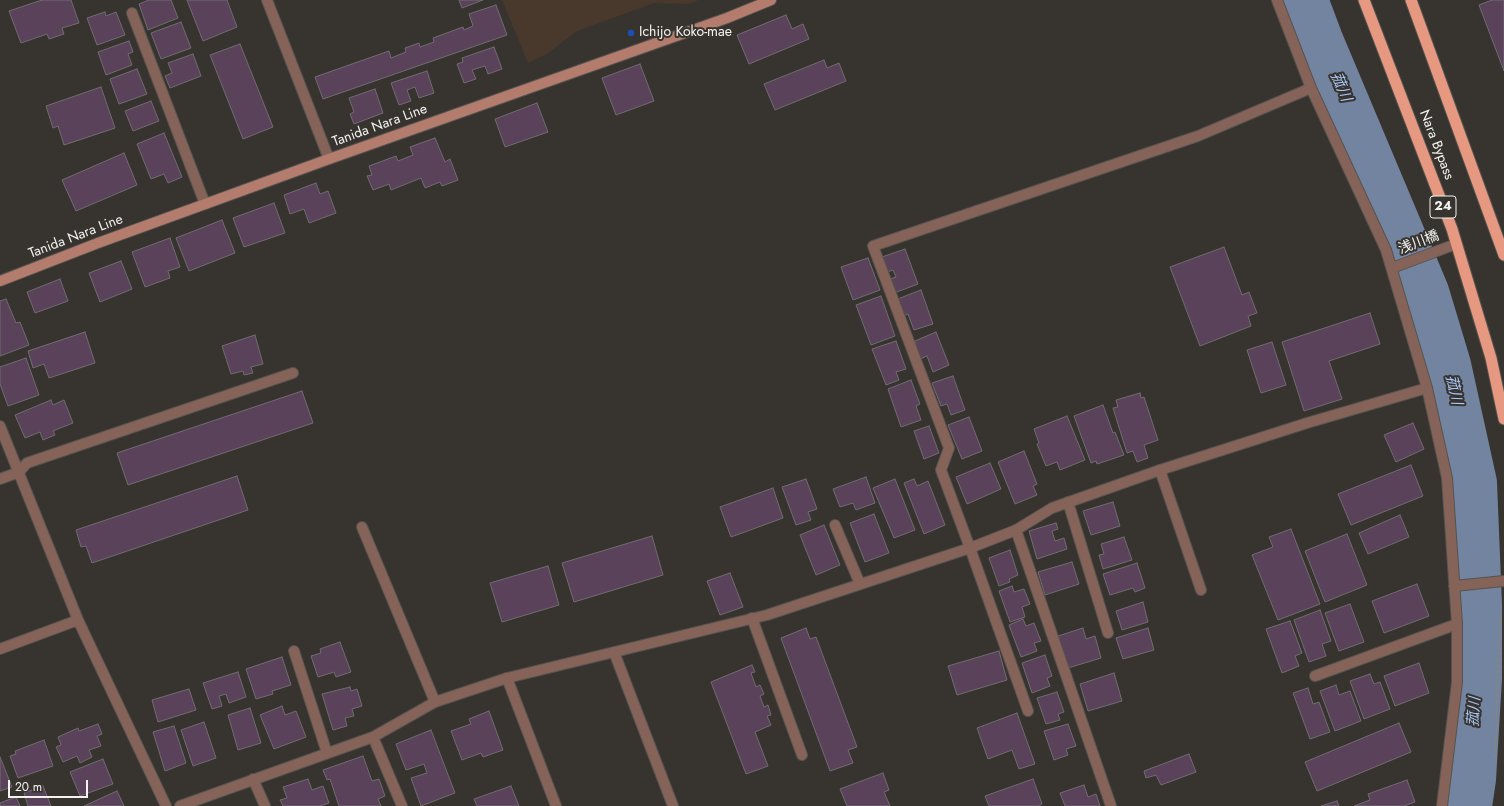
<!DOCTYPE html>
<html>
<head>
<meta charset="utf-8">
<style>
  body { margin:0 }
  #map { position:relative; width:1504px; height:806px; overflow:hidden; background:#373430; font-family:Jost,sans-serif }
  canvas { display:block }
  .scale { position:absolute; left:8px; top:780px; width:80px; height:18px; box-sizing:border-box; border:2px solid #f4f3f0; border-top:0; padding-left:5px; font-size:12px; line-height:14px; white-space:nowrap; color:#f4f3f0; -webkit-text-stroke:3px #373430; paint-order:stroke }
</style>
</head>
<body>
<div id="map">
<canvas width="1504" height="806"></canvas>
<div class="scale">20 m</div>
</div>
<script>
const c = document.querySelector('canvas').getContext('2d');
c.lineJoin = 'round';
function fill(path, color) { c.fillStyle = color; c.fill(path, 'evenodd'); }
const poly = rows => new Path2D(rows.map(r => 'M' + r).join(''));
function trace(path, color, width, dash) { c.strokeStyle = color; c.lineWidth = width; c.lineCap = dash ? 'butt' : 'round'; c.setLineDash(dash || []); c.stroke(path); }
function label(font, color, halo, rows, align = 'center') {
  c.font = font + ' Jost,"Noto Sans JP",sans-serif'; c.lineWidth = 4; c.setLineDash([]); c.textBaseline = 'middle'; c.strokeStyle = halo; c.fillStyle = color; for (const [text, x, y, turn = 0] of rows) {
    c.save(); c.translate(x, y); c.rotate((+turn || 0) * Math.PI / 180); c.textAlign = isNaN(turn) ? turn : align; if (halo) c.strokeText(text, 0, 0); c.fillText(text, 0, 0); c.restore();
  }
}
fill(poly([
  [502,0,699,0,688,4,654,3,577,31,547,54,528,63]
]), '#48392c');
trace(poly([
  [1304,0,1319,40,1425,292,1447,365,1473,483,1478,605,1478,678,1472,779,1468,806]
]), '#7384a1', 48);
const building = poly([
  [42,0,71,0,79,23,62,28,64,34,49,39,47,34,21,43,9,11,42,0],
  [149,0,171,0,178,18,148,30,139,4,149,0],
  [187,0,227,0,237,27,203,41,187,0],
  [459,0,483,0,462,8,459,0],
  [1492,0,1504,0,1504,71,1479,5,1492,0],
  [496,5,507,35,323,99,315,77,389,51,391,58,406,52,405,48,419,43,420,47,434,42,433,38,463,27,464,30,473,26,469,14,496,5],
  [105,12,106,16,116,12,125,35,97,45,87,18,105,12],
  [786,15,792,29,803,24,809,39,749,64,737,35,786,15],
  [181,22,191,48,161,59,151,33,181,22],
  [129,41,133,52,128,54,132,65,106,75,98,52,129,41],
  [240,44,273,127,243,139,210,55,240,44],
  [494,47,502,69,488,74,485,66,472,70,476,79,464,83,457,64,463,62,462,58,494,47],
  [193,54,201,76,170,88,165,76,172,73,168,63,193,54],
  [824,60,827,68,839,63,846,81,775,110,764,84,824,60],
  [640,64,654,101,616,115,602,78,640,64],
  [137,69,147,94,119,104,110,79,137,69],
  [427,71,434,93,419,98,415,87,407,90,411,101,399,105,391,83,427,71],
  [101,87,115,128,64,145,58,126,53,128,46,106,101,87],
  [375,89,383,113,354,124,350,114,354,112,349,98,375,89],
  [151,101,159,121,133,131,125,111,151,101],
  [537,103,548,132,505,147,495,119,537,103],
  [164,133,182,177,168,183,164,174,151,179,137,144,164,133],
  [435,138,445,162,450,159,458,180,442,186,440,182,425,188,421,178,391,190,389,184,373,190,367,176,372,175,369,166,396,156,398,161,413,155,410,147,435,138],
  [124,153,137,185,76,211,62,180,124,153],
  [316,183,320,194,328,191,336,213,309,223,304,209,290,214,284,195,316,183],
  [274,203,285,233,244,247,233,218,274,203],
  [222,220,235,253,189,271,176,238,222,220],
  [170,238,180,267,168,271,170,278,145,287,132,252,170,238],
  [1224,247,1242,295,1249,292,1257,313,1248,316,1251,326,1200,346,1170,267,1224,247],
  [905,249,918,284,894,293,890,279,896,277,893,270,887,272,882,257,905,249],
  [868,258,880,290,853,300,841,267,868,258],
  [121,261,132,289,100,302,89,273,121,261],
  [60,279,68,301,35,313,27,292,60,279],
  [921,290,933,324,914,330,908,314,901,317,895,300,921,290],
  [881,296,895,336,871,345,856,305,881,296],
  [6,299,16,323,20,322,29,345,0,356,0,301,6,299],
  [1370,313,1380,344,1329,361,1342,399,1304,411,1282,342,1370,313],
  [85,332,95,363,49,378,44,364,33,368,28,351,85,332],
  [936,332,949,365,933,372,927,356,920,359,915,345,916,344,915,341,936,332],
  [255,335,263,364,251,367,253,373,244,375,243,371,231,374,222,346,255,335],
  [896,341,906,369,896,372,899,380,886,385,872,349,896,341],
  [1272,342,1286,385,1261,393,1247,350,1272,342],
  [26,358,39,395,8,406,0,384,0,367,26,358],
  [953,376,965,410,951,415,947,404,941,406,932,383,953,376],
  [911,380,920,404,916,406,921,420,901,427,888,389,911,380],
  [302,391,313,423,128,485,117,453,302,391],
  [1140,393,1141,398,1144,397,1158,440,1144,445,1148,458,1137,462,1133,451,1127,453,1113,408,1118,407,1116,400,1140,393],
  [51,400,53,405,64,400,73,423,53,431,55,435,43,440,40,432,25,438,15,415,51,400],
  [1103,405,1113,433,1115,432,1124,455,1097,464,1096,461,1091,463,1074,416,1103,405],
  [1067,416,1085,460,1060,470,1057,462,1046,466,1037,444,1039,443,1034,429,1067,416],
  [969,417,982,451,962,459,948,425,969,417],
  [1413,423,1424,449,1396,462,1384,435,1413,423],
  [929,426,939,453,924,459,914,431,929,426],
  [1024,451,1037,484,1033,486,1037,495,1015,504,998,462,1024,451],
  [990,463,1001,489,967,504,956,477,990,463],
  [1411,465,1423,496,1351,525,1338,494,1411,465],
  [237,476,248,510,92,563,86,546,81,547,76,530,237,476],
  [866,477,875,503,856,510,853,503,840,507,833,489,866,477],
  [806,479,817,509,808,512,811,520,796,525,782,487,806,479],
  [895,479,915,530,894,538,873,488,895,479],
  [914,479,917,486,928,481,945,525,924,534,904,483,914,479],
  [773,488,783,518,731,537,720,507,773,488],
  [1113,502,1120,526,1091,535,1083,511,1113,502],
  [874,514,889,553,865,562,850,523,874,514],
  [1400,515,1409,537,1368,554,1359,533,1400,515],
  [1056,523,1058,529,1052,531,1055,541,1064,538,1067,549,1037,559,1029,531,1056,523],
  [824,525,840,565,816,575,800,535,824,525],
  [1291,529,1320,604,1278,620,1252,555,1273,547,1269,537,1291,529],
  [1347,534,1367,585,1325,602,1305,551,1347,534],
  [652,536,663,575,574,602,562,563,652,536],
  [1124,537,1132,560,1103,569,1099,555,1104,554,1101,544,1124,537],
  [1010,550,1018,575,1009,579,1010,582,999,586,989,558,1010,550],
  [1072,562,1079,584,1045,595,1038,572,1072,562],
  [1137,563,1145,588,1135,592,1133,588,1110,595,1103,574,1137,563],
  [548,566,559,605,502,622,490,583,548,566],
  [730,573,743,607,720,615,707,581,730,573],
  [1417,584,1429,616,1384,633,1372,601,1417,584],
  [1012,586,1014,592,1024,589,1030,604,1022,607,1025,617,1010,622,999,591,1012,586],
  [1143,602,1148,622,1122,630,1116,611,1143,602],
  [1350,604,1364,642,1339,651,1325,613,1350,604],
  [1320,610,1331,641,1322,644,1326,656,1309,662,1294,620,1320,610],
  [1023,619,1026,626,1034,623,1041,641,1034,643,1037,651,1021,657,1009,625,1023,619],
  [1290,621,1302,653,1295,656,1299,666,1282,673,1266,629,1290,621],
  [806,628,810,639,816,637,857,747,848,750,853,763,830,771,781,638,806,628],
  [1083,628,1086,639,1095,636,1101,658,1068,668,1058,636,1083,628],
  [1148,628,1154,650,1123,659,1116,638,1148,628],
  [340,642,351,672,336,677,334,672,318,677,311,656,321,653,320,649,340,642],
  [999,651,1007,680,957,695,948,666,999,651],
  [1045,655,1052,676,1047,678,1050,686,1032,693,1022,663,1045,655],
  [282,657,291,685,272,691,273,694,256,699,246,669,282,657],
  [1419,663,1429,693,1395,706,1384,676,1419,663],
  [752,665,755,672,751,673,756,687,760,685,764,694,760,696,764,707,768,705,771,715,767,716,771,725,755,732,768,766,746,774,711,682,752,665],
  [238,672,246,697,229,703,226,694,219,696,222,706,212,709,203,683,238,672],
  [1114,673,1122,701,1088,711,1080,684,1114,673],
  [1370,674,1374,684,1380,682,1390,709,1364,719,1350,681,1370,674],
  [1336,685,1339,695,1350,691,1361,721,1335,731,1320,691,1336,685],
  [350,687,351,691,357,689,362,706,352,709,354,716,345,718,347,726,333,730,322,694,350,687],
  [1308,688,1313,704,1319,702,1330,732,1310,739,1293,693,1308,688],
  [189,689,196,710,158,722,152,700,189,689],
  [1057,692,1064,712,1058,714,1060,720,1046,724,1037,698,1057,692],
  [282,706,285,715,296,711,306,737,274,749,260,715,282,706],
  [250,708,261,743,238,750,228,715,250,708],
  [489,711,503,750,483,757,481,753,462,760,451,731,471,724,469,719,489,711],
  [1017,713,1035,764,1019,769,1012,750,988,759,977,728,1017,713],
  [204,722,216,758,193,766,181,730,204,722],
  [1399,723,1411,752,1317,791,1305,762,1399,723],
  [98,724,102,734,97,736,101,746,89,750,92,757,80,763,77,756,63,762,56,747,61,745,58,737,78,728,79,731,98,724],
  [1068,724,1076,746,1066,749,1068,755,1054,760,1044,731,1068,724],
  [174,726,186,763,165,771,153,732,174,726],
  [431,730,455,793,421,806,411,778,427,773,424,764,406,770,396,744,431,730],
  [44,740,53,766,18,778,10,756,16,754,15,751,44,740],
  [1189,754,1196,772,1161,785,1156,775,1146,778,1144,771,1189,754],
  [363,756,372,781,379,779,385,796,378,799,381,806,339,806,330,779,327,780,323,770,363,756],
  [0,757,12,787,0,791,0,757],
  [103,759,113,784,80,796,70,772,103,759],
  [883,773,889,790,884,792,890,806,847,806,840,789,883,773],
  [308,779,312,790,323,786,329,803,320,806,283,806,280,800,287,798,283,787,308,779],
  [1033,779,1042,804,1038,806,989,806,985,796,1033,779],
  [1407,780,1415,802,1404,806,1354,806,1370,800,1368,794,1407,780],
  [1084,785,1088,797,1096,794,1100,806,1065,806,1060,793,1084,785],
  [43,786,51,806,28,806,24,793,43,786],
  [511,786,519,806,477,806,474,799,511,786],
  [117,791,124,806,84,806,117,791],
  [16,797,20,806,0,806,0,803,16,797],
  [1337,801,1339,806,1321,806,1337,801]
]);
fill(building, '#5a435a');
trace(building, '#706c70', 1);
const service = poly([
  [1160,470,1201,590],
  [0,479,19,472,27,463,293,373],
  [1068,502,1108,633],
  [835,525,860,584],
  [1016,530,1111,806],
  [970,548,1028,711],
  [752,618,802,755],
  [1315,676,1457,624],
  [507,678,556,806]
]);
const minor = poly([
  [267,0,329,159],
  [1277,0,1311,88,1386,250,1427,388,1447,478,1457,624,1457,682,1442,806],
  [132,13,205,204],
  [1392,268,1456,244],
  [0,426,78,620,166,806],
  [362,527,435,702],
  [970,548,941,470,949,448,873,246,1198,136,1311,88],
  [1454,586,1504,581],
  [0,649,78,620],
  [294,651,327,753],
  [614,652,673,806],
  [373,737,402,806],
  [253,779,265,806],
  [180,806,373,737,435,702,507,678,767,615,970,548,1016,530,1052,508,1160,470,1307,423,1427,388]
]);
const secondary = poly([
  [0,281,98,243,329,159,727,18,771,0]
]);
const trunk = poly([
  [1364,0,1452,229,1491,358,1504,419],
  [1411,0,1504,255]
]);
trace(service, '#55534f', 12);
trace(minor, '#55534f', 12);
trace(secondary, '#55534f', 12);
trace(trunk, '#55534f', 13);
trace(poly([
  [1498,665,1504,666],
  [1495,757,1500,612]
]), '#868480', 2.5, [3, 3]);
trace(service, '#866359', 10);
trace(minor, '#866359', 10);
trace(secondary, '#b37c6c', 10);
trace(trunk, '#e69880', 11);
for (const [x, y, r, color] of [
  [631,33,4,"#1a4fb4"]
]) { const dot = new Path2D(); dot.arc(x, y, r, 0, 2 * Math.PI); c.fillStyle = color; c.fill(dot); trace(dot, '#373430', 1.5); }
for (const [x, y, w] of [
  [1443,207,26]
]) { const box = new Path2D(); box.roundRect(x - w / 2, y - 11, w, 22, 3); c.fillStyle = '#373430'; c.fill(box); trace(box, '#f4f3f0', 1); }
label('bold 13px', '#f4f3f0', null, [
  ["24",1443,207]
]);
label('14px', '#f4f3f0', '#373430', [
  ["Ichijo Koko-mae",639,33]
], 'left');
label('14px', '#f4f3f0', '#373430', [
  ["Tanida Nara Line",380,126,-20],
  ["Nara Bypass",1436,145,69],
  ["Tanida Nara Line",76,237,-21],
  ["浅川橋",1419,243,-21]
]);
label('italic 15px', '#a9c8fa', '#373430', [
  ["菰川",1340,87,67],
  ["菰川",1453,390,78],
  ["菰川",1475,712,-86]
]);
</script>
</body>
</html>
